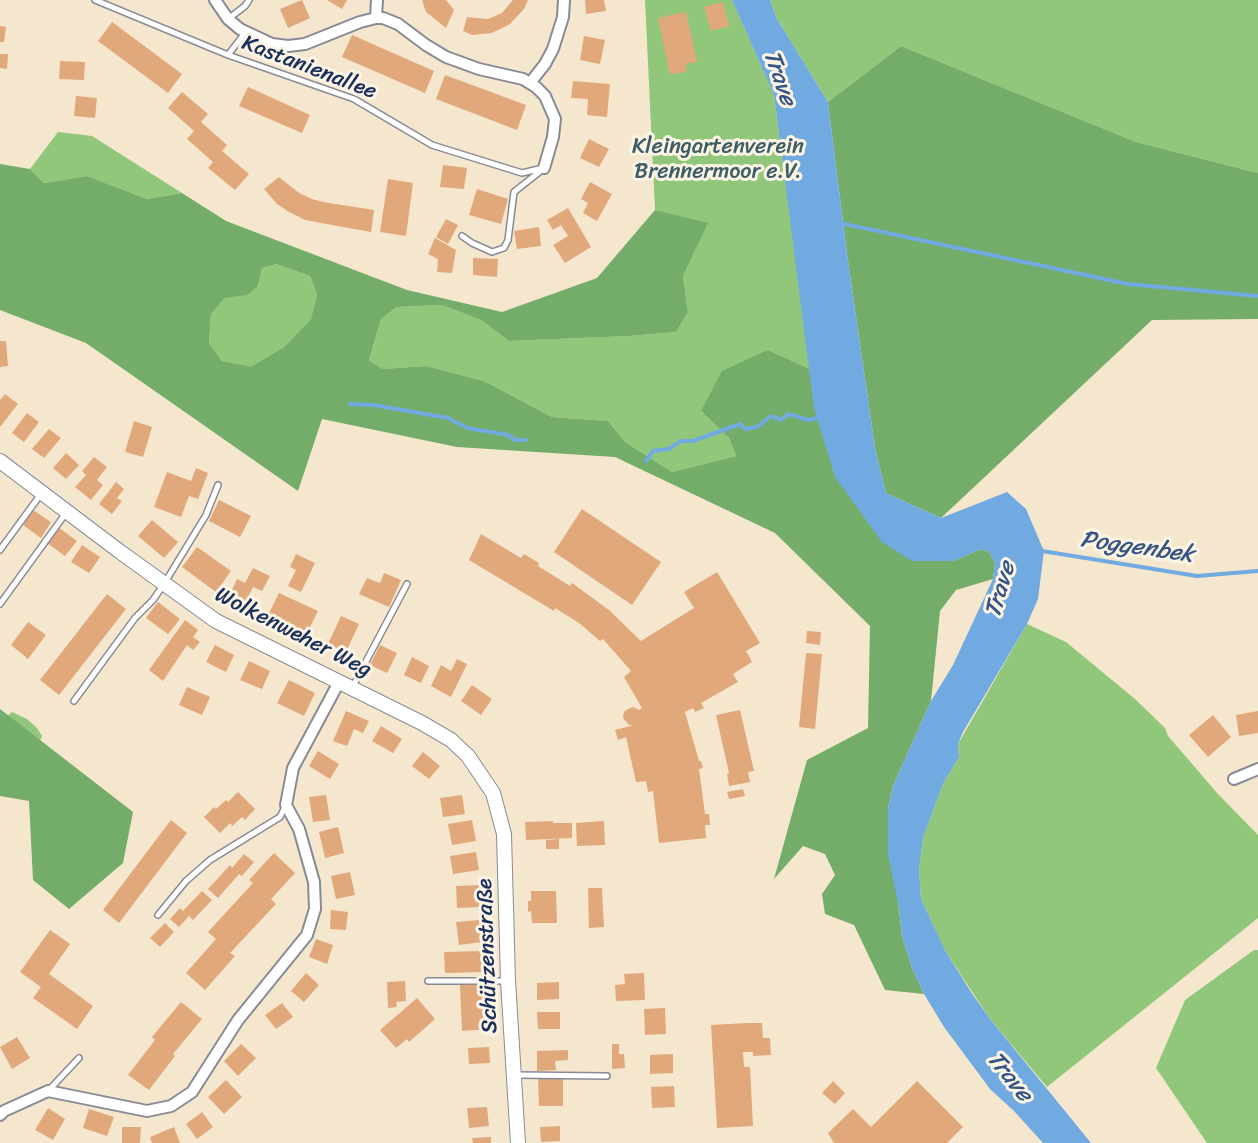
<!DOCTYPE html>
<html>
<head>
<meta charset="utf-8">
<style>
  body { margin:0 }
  canvas { display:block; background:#f5e7cd }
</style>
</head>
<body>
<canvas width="1258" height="1143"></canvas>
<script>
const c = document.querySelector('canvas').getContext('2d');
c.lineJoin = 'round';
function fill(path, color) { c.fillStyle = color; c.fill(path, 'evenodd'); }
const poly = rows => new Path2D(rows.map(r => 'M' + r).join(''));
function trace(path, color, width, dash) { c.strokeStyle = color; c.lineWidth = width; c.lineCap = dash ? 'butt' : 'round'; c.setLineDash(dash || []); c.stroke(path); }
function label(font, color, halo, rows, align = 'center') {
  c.font = font + ' Sriracha,sans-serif'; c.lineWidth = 6; c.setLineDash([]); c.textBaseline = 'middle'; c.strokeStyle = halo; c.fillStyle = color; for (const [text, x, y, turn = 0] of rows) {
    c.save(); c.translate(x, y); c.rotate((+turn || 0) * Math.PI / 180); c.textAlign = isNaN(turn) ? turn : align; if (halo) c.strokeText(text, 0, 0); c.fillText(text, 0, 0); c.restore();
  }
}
fill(poly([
  [645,0,732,0,774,95,810,369,768,350,701,411,729,438,736,456,672,472,625,442,608,421,552,417,484,381,426,366,383,369,369,362,381,319,397,307,442,305,481,320,509,341,629,336,676,332,688,312,683,276,707,224,655,210],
  [770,0,1258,0,1258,173,1136,142,901,46,828,102,777,19],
  [58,132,92,136,182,193,147,199,87,176,44,183,30,169],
  [276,264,310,276,317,295,312,320,284,347,251,368,222,361,209,343,211,314,225,298,258,286,262,268],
  [1027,624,1066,642,1135,699,1165,728,1168,736,1218,794,1258,835,1258,918,1047,1087,990,1019,946,952,921,899,919,869,923,838,943,784,959,757,958,744],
  [12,712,27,719,37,728,42,736,39,743,0,722],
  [1254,950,1258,950,1258,1143,1207,1143,1156,1068,1185,1000]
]), '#90c77a');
fill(poly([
  [901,46,1136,142,1258,173,1258,319,1152,320,941,518,886,493,875,448,848,261,828,102],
  [0,164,30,169,44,183,87,176,147,199,182,193,226,221,407,290,502,312,597,278,655,210,708,223,683,276,688,312,676,332,629,336,509,341,481,320,442,305,397,307,381,319,369,361,383,369,426,366,484,381,552,417,608,421,625,442,672,472,736,456,729,438,701,411,722,371,768,350,810,369,835,477,954,561,981,549,989,552,995,563,993,579,956,590,940,611,931,701,893,786,888,808,902,936,912,968,924,994,885,990,854,925,825,914,822,894,835,875,825,854,803,846,774,879,807,760,868,728,870,626,775,533,615,457,457,447,322,419,298,491,86,343,0,310],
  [276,264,310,276,317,295,311,320,284,347,251,367,222,361,209,343,211,314,225,298,247,295,258,286,262,268],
  [0,709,133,812,123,863,69,909,33,880,29,801,0,796]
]), '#74ac6a');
fill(poly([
  [732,0,770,0,777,19,828,102,848,261,875,448,886,493,941,518,1007,492,1026,509,1044,551,1038,599,1027,624,963,732,958,744,959,757,943,784,923,838,919,869,921,899,946,952,971,992,990,1019,1091,1143,1043,1143,1014,1111,990,1089,944,1027,924,994,912,968,902,936,899,908,888,855,888,808,893,786,931,701,953,665,993,579,995,563,989,552,981,549,954,561,912,561,882,542,835,477,814,408,774,95]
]), '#71aae1');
trace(poly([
  [840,223,1128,284,1258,296],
  [350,404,374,405,448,418,467,428,508,435,515,440,526,440],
  [646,461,653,451,669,449,681,441,693,441,740,424,745,429,757,427,771,416,781,420,788,414,809,420,821,417],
  [1042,551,1197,576,1258,571]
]), '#71aae1', 4);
fill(poly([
  [302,0,310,18,288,28,280,9],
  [327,0,347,0,342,9],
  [422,0,446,0,454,10,446,28,426,12],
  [513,0,528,0,524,9,510,24,492,33,472,35,463,31,467,17,488,19,502,13],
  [585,0,604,0,606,11,586,14],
  [723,2,729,26,711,31,704,7],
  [686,12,697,62,685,64,687,71,670,75,658,18],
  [112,22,182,74,168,93,98,41],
  [0,26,6,27,4,42,0,42],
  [352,35,434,71,425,93,342,57],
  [584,36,605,40,600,64,580,60],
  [0,54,8,54,7,69,0,68],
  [60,61,85,62,84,80,59,79],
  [445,75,526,105,517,130,436,99],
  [573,81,610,84,607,117,587,115,588,99,571,98],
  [248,87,310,115,302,133,239,106],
  [182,92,208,114,201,122,227,145,222,151,249,174,235,190,208,168,213,162,187,139,194,131,168,108],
  [76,96,97,98,95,118,74,116],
  [589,139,609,149,599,167,580,158],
  [443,165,467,168,464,189,440,187],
  [279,177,299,193,312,199,323,202,374,210,371,232,305,220,289,212,277,204,264,189],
  [388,179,413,183,406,236,380,232],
  [590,182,612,194,597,221,583,213,588,203,581,199],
  [477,189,508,199,501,224,469,215],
  [568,208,591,247,565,263,553,245,568,236,561,225,553,230,547,220],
  [446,219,458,225,448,244,436,237],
  [539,227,541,246,517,249,514,231],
  [435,238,456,250,452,273,437,272,438,259,428,254],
  [473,258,498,259,497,277,473,275],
  [0,341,6,341,8,366,0,367],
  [5,394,18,404,0,427,0,400],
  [27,413,39,422,24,442,12,433],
  [134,421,152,427,143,457,125,452],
  [49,429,61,438,44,458,32,449],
  [66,453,79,465,66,479,53,468],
  [94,457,107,467,97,480,103,485,91,500,75,487,86,475,82,471],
  [196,468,208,473,198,499,189,496,181,517,154,507,167,472,191,481],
  [116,482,124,489,117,498,122,501,112,514,99,504],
  [219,500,251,516,240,537,209,521],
  [582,509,661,562,632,605,554,552],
  [33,510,51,522,41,538,23,525],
  [152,520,178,542,164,558,138,536],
  [58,527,77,541,65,556,47,543],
  [481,534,521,558,524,554,539,563,538,566,570,586,572,583,609,610,641,641,694,608,684,592,717,572,760,643,746,651,752,662,733,674,738,682,701,703,704,708,695,712,693,708,685,712,699,761,701,761,703,768,699,769,705,814,709,814,710,825,705,825,706,838,659,843,653,791,648,792,646,781,636,782,626,737,618,740,615,730,634,725,629,725,623,718,624,712,628,709,633,707,639,710,642,708,624,677,631,671,603,639,600,641,579,623,555,608,554,611,469,560],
  [82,545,100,557,89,573,71,562],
  [197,547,231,571,216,592,182,567],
  [296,554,315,563,301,592,288,586,296,570,290,567],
  [253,568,270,576,262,591,253,587,244,605,228,598,237,579,245,583],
  [384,573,401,580,389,607,359,594,367,578,380,583],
  [279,593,318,611,310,627,307,626,303,634,267,617],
  [107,594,126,609,59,695,40,680],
  [158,602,180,619,168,634,146,618],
  [341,616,359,624,346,652,328,644],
  [185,620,198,630,193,637,200,642,193,650,187,645,163,681,149,670],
  [28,622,46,635,28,659,11,645],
  [807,631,821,632,820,645,806,643],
  [215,645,234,655,226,672,206,662],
  [380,645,397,653,387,673,370,665],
  [806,653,822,654,815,729,799,727],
  [412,657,429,666,421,683,404,675],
  [457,659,467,664,451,697,431,686,441,665,451,671],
  [249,661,270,671,262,689,240,680],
  [289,680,315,693,304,716,277,703],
  [472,685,492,699,481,715,461,701],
  [187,687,210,697,202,715,179,705],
  [740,710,754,771,748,772,750,782,729,786,727,774,729,773,716,715],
  [346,711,369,721,363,733,354,729,347,746,333,741],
  [1258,711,1258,733,1239,736,1236,715],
  [1213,715,1231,737,1208,757,1189,735],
  [381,726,402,739,393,753,372,741],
  [318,751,339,764,330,779,309,766],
  [423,752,440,766,429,779,412,766],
  [743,789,745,796,729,799,727,792],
  [238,792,255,809,245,820,242,817,232,826,230,823,220,833,204,817,214,807,216,809,226,800,228,802],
  [326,795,330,820,313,822,309,797],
  [462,795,465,814,443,817,440,798],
  [171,820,187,833,119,923,103,910],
  [472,820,476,841,452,845,448,824],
  [553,821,553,823,572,823,572,838,526,840,525,822],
  [604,821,605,845,577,846,576,823],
  [338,827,344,853,325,858,319,832],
  [559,839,559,849,546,849,546,840],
  [476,852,479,870,453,874,450,856],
  [274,853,295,873,271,899,276,904,230,953,235,956,205,990,186,973,216,939,208,932,253,883,249,880],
  [244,854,254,862,242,876,239,874,218,898,208,889,230,865,232,868],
  [350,872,355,895,336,899,331,876],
  [479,885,480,907,457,908,456,886],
  [588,888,602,888,604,927,589,928],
  [202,891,212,900,193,920,189,916,179,927,170,919,180,908,183,911],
  [531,891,556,891,557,923,532,923,531,911,528,912,528,901,531,901],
  [331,910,348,912,346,930,330,929],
  [480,920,483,942,459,945,456,922],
  [165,923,174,932,160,947,150,938],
  [50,930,70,944,49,974,93,1006,77,1029,33,998,41,987,20,972],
  [316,939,333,945,327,964,309,957],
  [482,951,483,972,445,973,444,952],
  [306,973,319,985,304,1002,291,991],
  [644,973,645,1000,616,1001,615,985,625,984,624,974],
  [405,981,406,1001,396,1002,397,1007,388,1008,387,982],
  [559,982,559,999,537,1000,537,983],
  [486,984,489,1029,462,1031,460,985],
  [417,998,435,1019,409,1042,407,1039,396,1048,380,1030],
  [181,1002,202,1019,173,1054,175,1056,149,1090,128,1075,155,1040,152,1037],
  [282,1003,293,1017,276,1029,265,1015],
  [665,1008,666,1034,645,1035,644,1009],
  [537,1012,560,1012,560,1029,538,1029],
  [747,1023,762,1023,763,1038,770,1038,771,1055,753,1056,753,1052,743,1052,744,1067,750,1067,753,1126,717,1128,711,1025],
  [17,1037,30,1058,12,1069,0,1047],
  [241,1044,256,1058,238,1076,224,1061],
  [612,1044,619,1044,619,1054,624,1054,625,1068,612,1069],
  [489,1047,490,1063,469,1064,468,1048],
  [568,1050,568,1060,555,1061,556,1070,537,1071,537,1051],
  [673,1054,673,1073,650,1074,650,1055],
  [538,1077,563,1077,563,1106,539,1106],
  [226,1080,242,1097,224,1114,208,1097],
  [833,1081,845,1093,835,1104,822,1093],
  [917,1081,963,1127,947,1143,834,1143,828,1133,853,1109,871,1127],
  [674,1086,675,1107,652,1108,651,1087],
  [487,1107,489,1126,469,1128,467,1108],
  [48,1108,65,1119,53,1140,35,1130],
  [89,1109,114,1117,107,1136,83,1128],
  [202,1112,213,1127,197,1139,186,1124],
  [560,1126,560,1141,541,1142,540,1127],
  [122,1127,141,1127,140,1143,122,1143],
  [174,1127,180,1143,152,1143,150,1137],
  [491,1137,491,1143,473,1143,472,1138]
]), '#e1a87b');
const service = poly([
  [95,0,228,55,354,99,432,145,522,173,543,168],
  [228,19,245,6,249,0],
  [228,55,245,33],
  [462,236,472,243,492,252,504,248,508,240,514,192,543,169],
  [0,550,41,494],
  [0,604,66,513],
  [352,688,407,584],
  [74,701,135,618,153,600,164,584,206,515,218,485],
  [158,915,186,881,210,860,280,817,286,805],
  [428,981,506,981],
  [516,1075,607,1076],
  [49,1090,79,1058]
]);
const minor = poly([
  [215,0,228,19,240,29,272,44,288,46,305,44,360,22,376,18,383,18,398,24,426,45,446,57,479,69,523,79,536,87,545,96,555,119,553,137,544,168],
  [376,18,377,0],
  [530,83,545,64,553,49,563,17,564,0],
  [1234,779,1258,769],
  [0,1115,4,1111,48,1091,147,1111,171,1106,192,1092,238,1020,307,935,315,909,314,882,299,829,286,805,293,768,339,682]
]);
const tertiary = poly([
  [0,461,119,551,216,621,422,723,451,740,468,756,493,793,504,834,508,981,518,1143]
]);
trace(service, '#888b96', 8);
trace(minor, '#888b96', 14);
trace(tertiary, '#888b96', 16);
trace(service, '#fff', 5);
trace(minor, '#fff', 10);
trace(tertiary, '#fff', 14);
label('22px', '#1b2f5e', '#fcf5e5', [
  ["Kastanienallee",309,68,21],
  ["Wolkenweher Weg",293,633,27],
  ["Schützenstraße",488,956,-92]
]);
label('22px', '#3e5d66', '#fcf5e5', [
  ["Kleingartenverein",718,147],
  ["Brennermoor e.V.",718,172]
]);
label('italic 24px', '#355485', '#fcf5e5', [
  ["Trave",779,78,71],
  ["Poggenbek",1137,548,8],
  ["Trave",1001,590,-74],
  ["Trave",1009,1077,51]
]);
</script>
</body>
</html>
